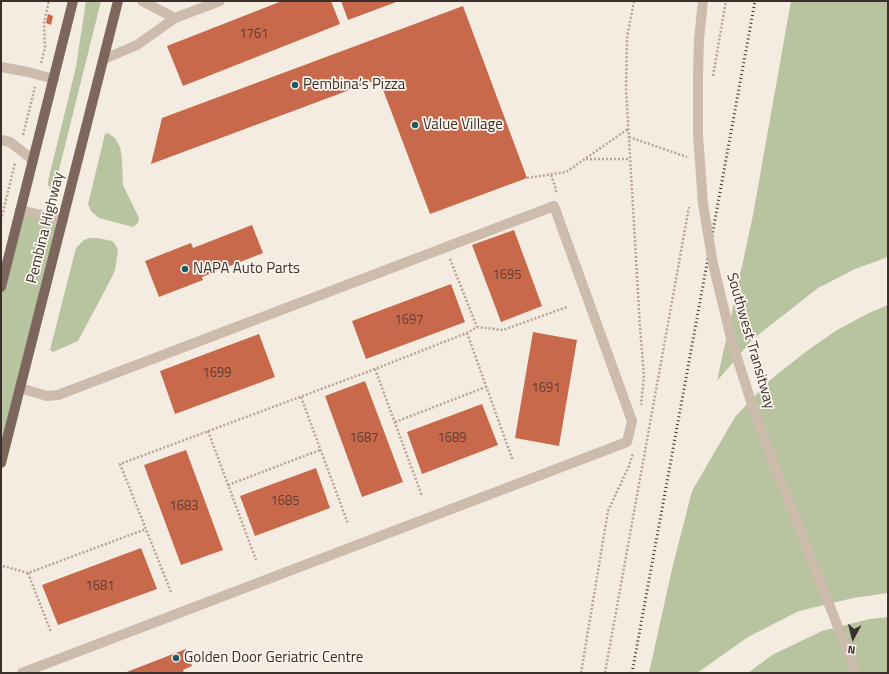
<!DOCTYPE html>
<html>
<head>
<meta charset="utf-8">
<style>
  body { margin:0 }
  #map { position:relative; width:889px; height:674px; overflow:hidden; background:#f4ebe1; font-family:"Titillium Web",sans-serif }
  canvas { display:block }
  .frame { position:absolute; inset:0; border:2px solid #3b302b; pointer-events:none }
  .north { position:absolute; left:833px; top:618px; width:40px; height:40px; -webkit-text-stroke:3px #fbf5ee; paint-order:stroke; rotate:187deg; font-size:11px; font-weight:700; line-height:16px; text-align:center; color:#3b302b }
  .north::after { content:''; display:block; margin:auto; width:14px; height:18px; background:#3b302b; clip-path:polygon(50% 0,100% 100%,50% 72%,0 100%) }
</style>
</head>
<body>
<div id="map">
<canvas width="889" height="674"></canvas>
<div class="frame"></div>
<div class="north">N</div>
</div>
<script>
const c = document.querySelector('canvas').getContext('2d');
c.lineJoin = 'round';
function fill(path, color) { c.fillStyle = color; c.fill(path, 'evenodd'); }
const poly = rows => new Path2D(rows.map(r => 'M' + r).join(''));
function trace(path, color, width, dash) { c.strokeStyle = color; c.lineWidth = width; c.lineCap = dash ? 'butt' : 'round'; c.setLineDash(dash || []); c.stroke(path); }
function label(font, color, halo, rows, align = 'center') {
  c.font = font + ' "Titillium Web",sans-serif'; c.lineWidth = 3.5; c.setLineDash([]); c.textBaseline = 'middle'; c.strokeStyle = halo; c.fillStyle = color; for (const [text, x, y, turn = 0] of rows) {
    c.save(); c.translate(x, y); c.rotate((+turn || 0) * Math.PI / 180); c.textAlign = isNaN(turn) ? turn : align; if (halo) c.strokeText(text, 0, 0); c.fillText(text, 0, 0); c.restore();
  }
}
fill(poly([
  [86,1,101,1,54,190,50,189,48,184,49,177,76,67],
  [791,1,888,1,888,257,855,269,818,288,753,339,717,381,753,215],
  [108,133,115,138,120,147,122,158,123,185,139,218,138,223,133,227,99,218,91,211,88,204,105,134],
  [20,210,63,220,1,463,1,287],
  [90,238,98,238,112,241,115,244,118,250,115,270,112,277,78,341,53,352,50,350,76,248,84,240],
  [888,305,888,593,853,598,799,611,748,637,697,673,649,673,672,569,692,491,735,417,769,381,804,353,837,330,869,313],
  [888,617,888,673,748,673,772,655,822,631,870,619]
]), '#b8c4a0');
fill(poly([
  [282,1,331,1,340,24,183,86,167,46],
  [341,1,399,1,348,20],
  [463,6,527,178,430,214,379,79,151,164,162,118],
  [48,14,53,16,51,25,46,23],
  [252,225,263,253,202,277,203,280,159,297,145,261,191,243,193,248],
  [514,230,542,306,501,322,472,245],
  [451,284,465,322,366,359,352,321],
  [533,332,577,340,559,446,515,438],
  [259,334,275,377,175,414,160,371],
  [365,381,403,482,362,497,325,396],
  [482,404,498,445,422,474,407,432],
  [186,450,223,550,181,565,144,465],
  [316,468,330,508,255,536,240,496],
  [141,548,157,589,58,625,42,585],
  [186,649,192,666,183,670,184,673,124,673]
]), '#c8694b');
trace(poly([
  [634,1,627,38,626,88,640,327,644,376,641,405],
  [41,63,45,48,44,23,49,1],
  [713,76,726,1],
  [23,135,35,87],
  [629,137,687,157],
  [586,159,630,159],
  [551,175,556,189,556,193],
  [527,178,566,172,628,129],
  [1,220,15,163],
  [450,259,477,327],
  [467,333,513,461],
  [375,369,422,496],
  [301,397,348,524],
  [395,422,486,387],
  [208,431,256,560],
  [228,485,320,450],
  [3,566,28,573,146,529],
  [28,573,51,632],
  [171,592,120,464,375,369,467,333,477,327,503,330,567,307],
  [581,673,608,511,629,466,633,453],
  [605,673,689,207]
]), '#b9a596', 2.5, [2, 2]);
trace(poly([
  [142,1,175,18],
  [104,59,137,45,175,18,220,1],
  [1,67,28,72,54,79],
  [698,135,698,75,699,39,703,1],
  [1,140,10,142,33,160],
  [20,210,63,220],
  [20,388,47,396,58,395,554,206,632,421,627,442,22,673],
  [843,640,856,673]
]), '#cdbbac', 10);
trace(poly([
  [1,287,73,1],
  [1,463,118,1]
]), '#7d675c', 10);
trace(poly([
  [632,673,755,1]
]), '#3b302b', 3, [1, 3]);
trace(poly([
  [698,135,703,204,713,264,732,342,756,417,843,640]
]), '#cdbbac', 10);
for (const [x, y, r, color] of [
  [295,85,4,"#1f5a5e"],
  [415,125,4,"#1f5a5e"],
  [185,269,4,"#1f5a5e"],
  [176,658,4,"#1f5a5e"]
]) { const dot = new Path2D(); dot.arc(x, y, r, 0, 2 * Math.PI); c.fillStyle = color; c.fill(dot); trace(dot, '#fbf5ee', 1.5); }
label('13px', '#5e3e33', null, [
  ["1761",254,35],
  ["1695",507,276],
  ["1697",409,321],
  ["1699",217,374],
  ["1691",546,389],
  ["1687",364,439],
  ["1689",452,439],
  ["1685",285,502],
  ["1683",184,507],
  ["1681",100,587]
]);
label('15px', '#3b302b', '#fbf5ee', [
  ["Pembina’s Pizza",303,85],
  ["Value Village",423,125],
  ["NAPA Auto Parts",193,269],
  ["Golden Door Geriatric Centre",184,658]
], 'left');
label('15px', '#3b302b', '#fbf5ee', [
  ["Pembina Highway",46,228,-76],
  ["Southwest Transitway",750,341,74]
]);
</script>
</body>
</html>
